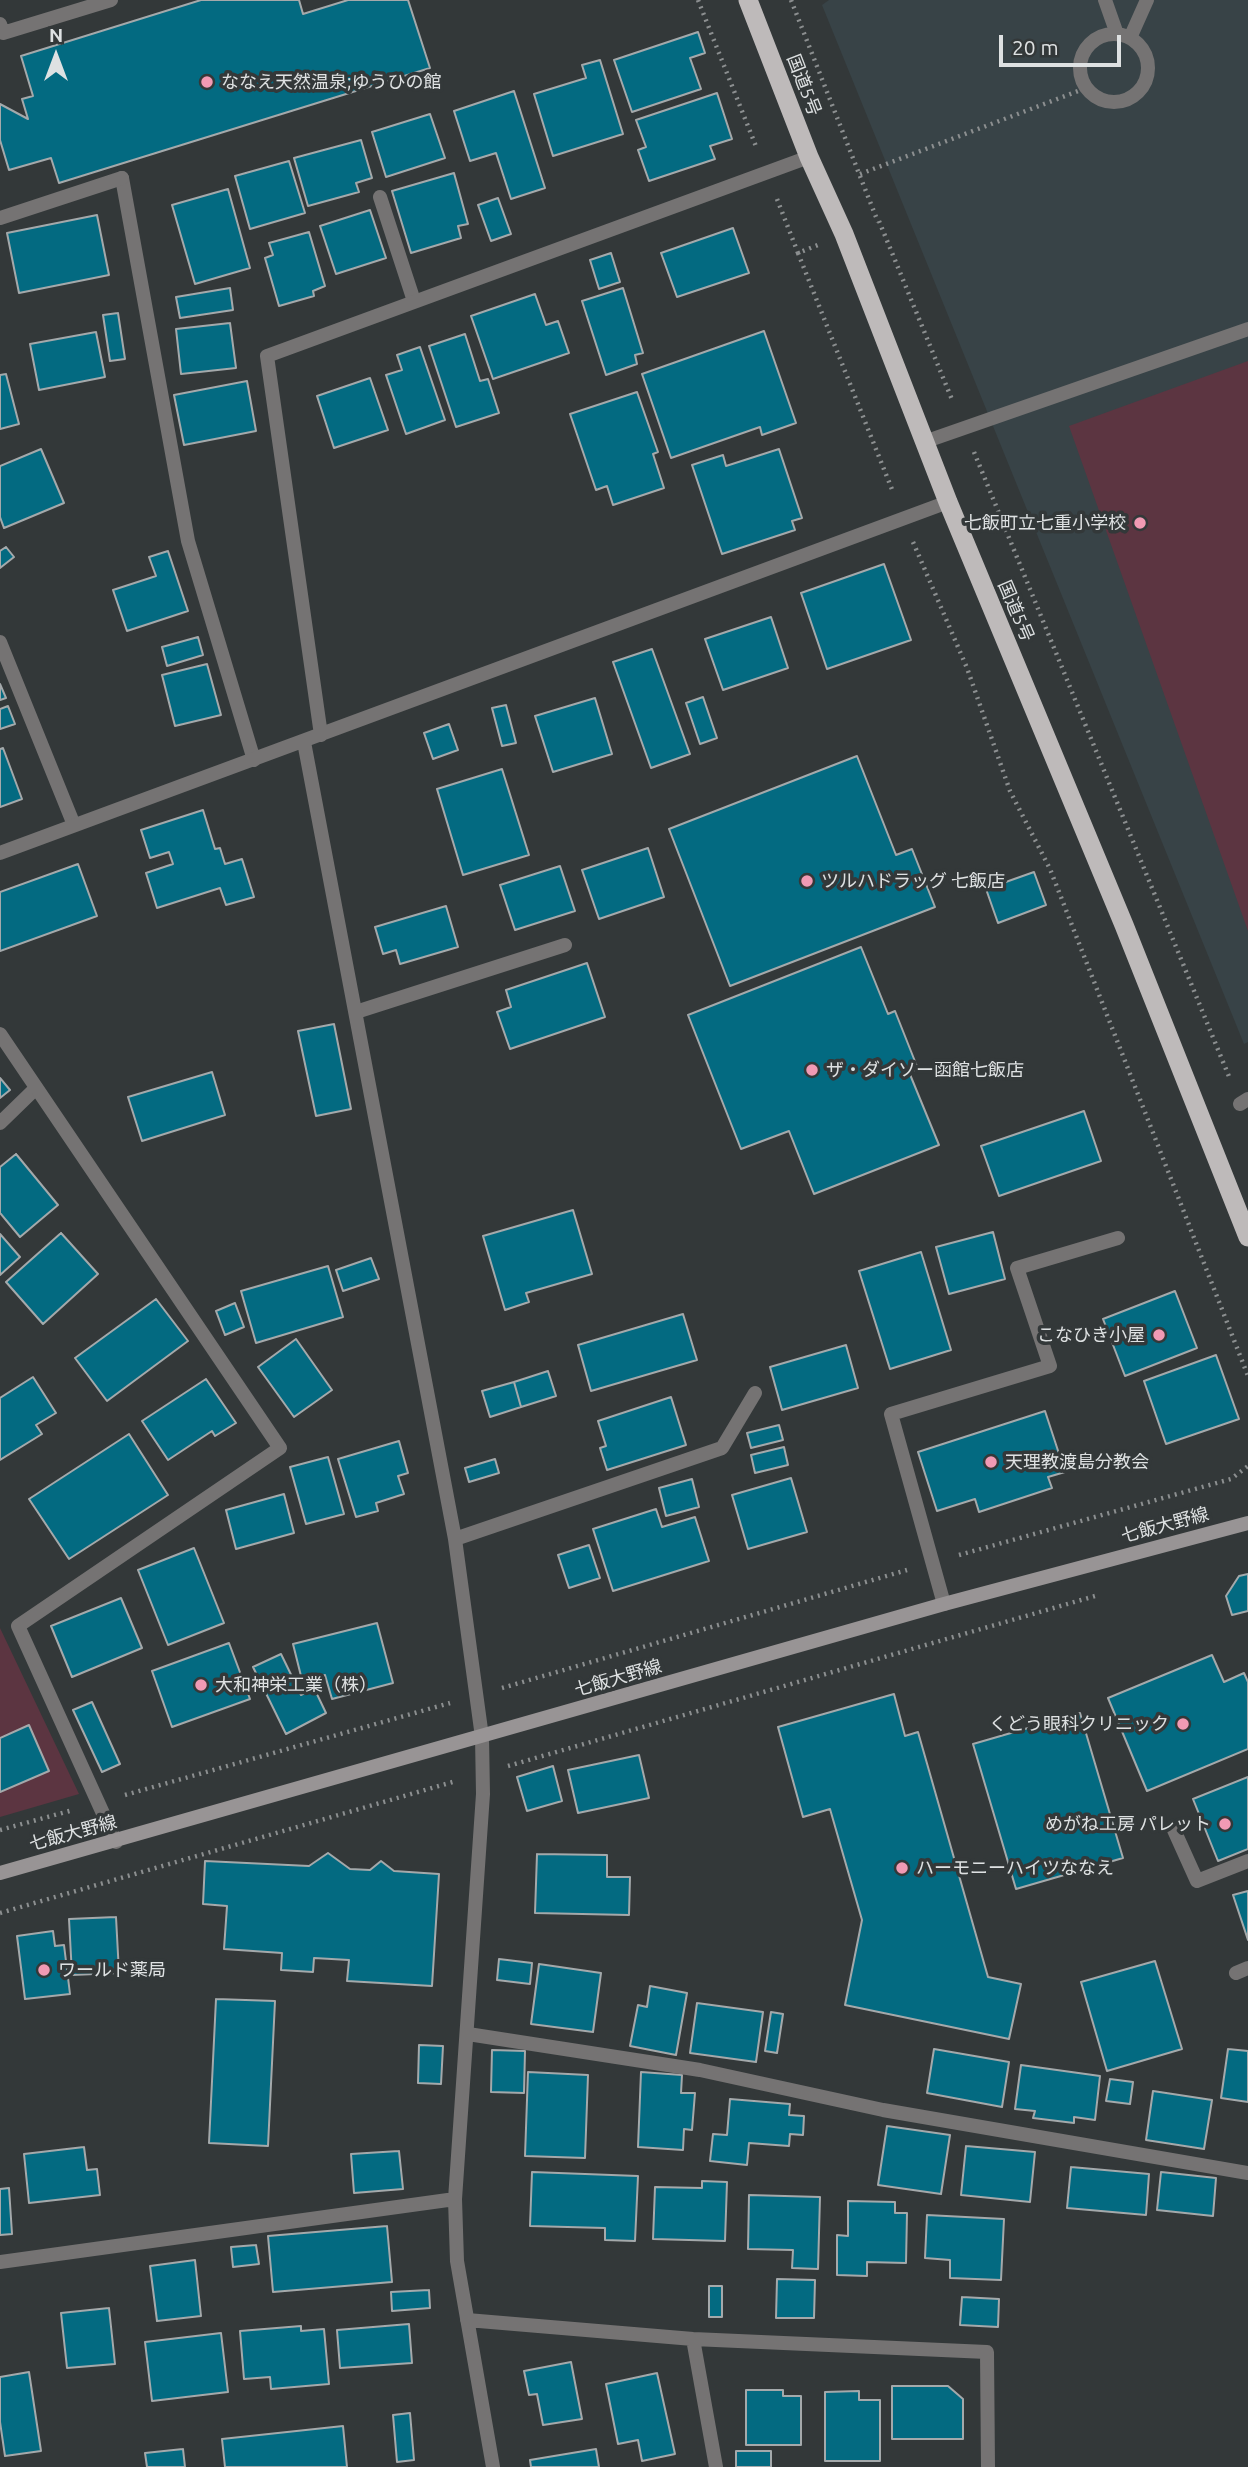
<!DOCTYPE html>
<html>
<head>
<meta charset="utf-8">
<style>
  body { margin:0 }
  #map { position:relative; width:1248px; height:2467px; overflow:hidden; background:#333839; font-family:Ubuntu,sans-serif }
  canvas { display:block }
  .north { position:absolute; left:21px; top:21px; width:70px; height:70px; -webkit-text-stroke:5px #333839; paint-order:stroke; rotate:0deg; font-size:19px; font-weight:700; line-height:28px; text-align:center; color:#dee1e2 }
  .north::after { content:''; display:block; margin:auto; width:24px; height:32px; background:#dee1e2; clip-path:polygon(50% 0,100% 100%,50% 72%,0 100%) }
  .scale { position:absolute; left:999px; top:35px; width:122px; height:32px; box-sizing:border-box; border:4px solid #dee1e2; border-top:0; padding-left:9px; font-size:21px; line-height:24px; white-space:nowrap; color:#dee1e2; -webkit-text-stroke:5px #333839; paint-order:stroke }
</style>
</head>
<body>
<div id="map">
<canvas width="1248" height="2467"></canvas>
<div class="north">N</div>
<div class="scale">20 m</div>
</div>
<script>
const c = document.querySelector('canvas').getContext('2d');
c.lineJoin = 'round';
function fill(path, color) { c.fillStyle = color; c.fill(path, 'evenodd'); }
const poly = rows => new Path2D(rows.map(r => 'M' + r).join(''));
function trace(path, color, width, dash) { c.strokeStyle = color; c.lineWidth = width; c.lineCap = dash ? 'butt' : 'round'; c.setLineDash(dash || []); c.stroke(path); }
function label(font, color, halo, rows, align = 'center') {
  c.font = font + ' Ubuntu,"Noto Sans JP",sans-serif'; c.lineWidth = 7; c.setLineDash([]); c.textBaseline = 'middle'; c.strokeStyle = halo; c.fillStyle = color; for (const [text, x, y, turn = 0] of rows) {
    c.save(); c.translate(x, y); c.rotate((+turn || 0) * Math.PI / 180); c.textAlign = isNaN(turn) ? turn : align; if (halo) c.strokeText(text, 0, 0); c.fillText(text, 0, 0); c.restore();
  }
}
fill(poly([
  [829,0,1248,0,1248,1042,1244,1044,822,5]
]), '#384347');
fill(poly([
  [1248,361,1248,931,1069,426],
  [0,1628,79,1794,0,1817]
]), '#5c3541');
const building = poly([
  [201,0,299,0,303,14,348,0,408,0,430,68,59,183,51,158,9,170,0,140,0,104,28,119,22,99,33,96,21,56,201,0],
  [698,32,705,53,690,58,701,89,632,112,614,60,698,32],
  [600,60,623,134,553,156,534,94,586,78,582,65,600,60],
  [514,91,545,188,511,199,496,153,470,161,454,111,514,91],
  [717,93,732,139,710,146,715,159,649,181,638,150,646,147,636,120,717,93],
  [430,114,445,158,386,177,372,132,430,114],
  [361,140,372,178,356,183,359,192,308,206,294,158,361,140],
  [289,161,305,213,250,229,235,176,289,161],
  [454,173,468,224,458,226,461,238,411,253,392,191,454,173],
  [228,189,250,268,195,284,172,205,228,189],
  [498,198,511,234,491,241,478,205,498,198],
  [370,210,386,258,336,274,320,226,370,210],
  [97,215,109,275,19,293,7,233,97,215],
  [733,228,749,273,677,297,661,253,733,228],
  [309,232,325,286,313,291,314,296,279,306,265,258,273,255,269,243,309,232],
  [611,253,620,282,599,289,590,260,611,253],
  [230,288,233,310,180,318,176,297,230,288],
  [623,288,643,353,635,355,637,364,606,375,582,301,623,288],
  [535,294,546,325,558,321,569,353,493,379,471,316,535,294],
  [118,313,125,359,110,361,103,315,118,313],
  [230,323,236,368,181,374,176,329,230,323],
  [764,331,796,423,762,435,760,427,671,458,642,374,764,331],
  [96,332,105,377,39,390,30,344,96,332],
  [465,334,480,381,488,379,499,413,456,427,429,346,465,334],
  [420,347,445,420,406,434,386,375,402,370,397,355,420,347],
  [6,374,19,424,0,429,0,375,6,374],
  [370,378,388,430,334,448,317,396,370,378],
  [247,381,256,431,184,445,174,395,247,381],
  [637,392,658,452,653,454,664,488,613,505,607,486,596,490,570,414,637,392],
  [41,449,64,503,4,528,0,517,0,466,41,449],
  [779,449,802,518,792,521,795,530,722,554,692,465,723,455,726,466,779,449],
  [6,547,14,557,0,568,0,551,6,547],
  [168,551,188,611,127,631,113,590,156,576,149,557,168,551],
  [884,564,911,640,827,669,801,593,884,564],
  [771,617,788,668,723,690,705,639,771,617],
  [198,637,203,655,167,666,162,647,198,637],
  [652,649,690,754,651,768,613,662,652,649],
  [207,664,221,715,175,726,162,675,207,664],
  [0,684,6,698,0,700,0,684],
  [703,697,717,738,700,744,686,703,703,697],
  [595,698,612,754,553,772,535,716,595,698],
  [506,705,516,743,502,746,492,708,506,705],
  [8,706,15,724,0,729,0,709,8,706],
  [449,724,458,750,433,759,424,733,449,724],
  [3,748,22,799,0,807,0,749,3,748],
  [857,756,896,855,912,849,935,907,730,986,669,829,857,756],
  [502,769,529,855,463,875,437,789,502,769],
  [203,810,215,849,220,848,225,864,242,859,254,897,226,905,220,888,157,908,146,873,173,864,169,852,150,858,141,830,203,810],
  [648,848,664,897,599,919,582,870,648,848],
  [78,864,97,916,0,951,0,892,78,864],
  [560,866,575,911,515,930,500,885,560,866],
  [1034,872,1046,905,998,923,986,889,1034,872],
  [446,906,458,947,400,964,396,950,383,954,375,927,446,906],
  [861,947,888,1014,895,1011,918,1069,909,1072,939,1145,814,1194,789,1131,741,1149,688,1015,861,947],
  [587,963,605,1017,510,1049,497,1012,511,1007,506,990,587,963],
  [334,1024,351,1109,316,1116,298,1031,334,1024],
  [212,1072,225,1115,142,1141,128,1097,212,1072],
  [0,1078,10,1090,0,1098,0,1078],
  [1084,1111,1101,1161,999,1196,981,1146,1084,1111],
  [16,1154,58,1205,20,1237,0,1213,0,1167,16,1154],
  [573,1210,592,1274,526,1293,529,1302,505,1310,483,1236,573,1210],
  [993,1232,1005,1279,949,1294,936,1247,993,1232],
  [61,1233,98,1274,43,1324,6,1282,61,1233],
  [0,1234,20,1257,0,1275,0,1234],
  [921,1252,951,1350,890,1369,859,1271,921,1252],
  [371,1258,379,1279,343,1291,336,1270,371,1258],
  [328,1266,343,1317,256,1343,241,1291,328,1266],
  [1175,1291,1197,1348,1125,1376,1103,1319,1175,1291],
  [156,1299,188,1341,107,1401,75,1358,156,1299],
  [235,1303,244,1327,225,1335,216,1311,235,1303],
  [683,1314,697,1360,591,1391,578,1345,683,1314],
  [296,1339,332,1390,294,1417,258,1367,296,1339],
  [846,1345,858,1388,782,1410,770,1367,846,1345],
  [1216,1355,1239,1419,1166,1444,1144,1381,1216,1355],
  [548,1371,556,1396,521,1407,514,1382,548,1371],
  [33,1377,56,1413,36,1425,42,1434,0,1460,0,1398,33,1377],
  [206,1379,236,1423,215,1436,212,1431,168,1460,142,1421,206,1379],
  [514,1382,521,1407,490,1417,482,1391,514,1382],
  [671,1397,686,1445,607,1470,600,1448,606,1446,598,1421,671,1397],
  [1045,1411,1065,1472,1048,1477,1052,1488,979,1512,975,1499,937,1511,918,1452,1045,1411],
  [779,1425,783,1440,751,1448,747,1433,779,1425],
  [129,1434,168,1495,69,1559,29,1499,129,1434],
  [399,1441,408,1473,398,1476,404,1494,376,1503,378,1511,356,1517,338,1459,399,1441],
  [784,1447,788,1465,755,1473,751,1455,784,1447],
  [328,1457,344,1514,306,1524,290,1467,328,1457],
  [495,1459,499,1473,469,1482,465,1468,495,1459],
  [791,1478,807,1532,748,1549,732,1495,791,1478],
  [692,1479,699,1507,666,1516,659,1488,692,1479],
  [284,1494,294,1533,236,1549,226,1510,284,1494],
  [656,1509,662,1527,695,1517,709,1561,613,1591,593,1529,656,1509],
  [589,1545,600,1578,569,1588,558,1555,589,1545],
  [194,1548,224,1623,168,1645,138,1570,194,1548],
  [1248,1574,1248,1611,1232,1615,1226,1596,1239,1576,1248,1574],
  [121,1598,142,1648,72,1677,51,1626,121,1598],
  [377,1623,393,1683,332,1699,325,1675,302,1680,293,1644,377,1623],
  [229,1643,250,1699,172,1727,152,1671,229,1643],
  [281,1654,301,1695,314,1688,326,1713,286,1734,253,1667,281,1654],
  [1212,1655,1224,1682,1244,1673,1248,1682,1248,1749,1147,1791,1108,1698,1212,1655],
  [894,1694,905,1736,918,1732,988,1977,1021,1984,1009,2039,845,2005,862,1920,830,1809,803,1817,778,1727,894,1694],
  [92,1702,120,1764,102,1772,73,1710,92,1702],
  [1080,1713,1123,1858,1016,1889,973,1744,1080,1713],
  [29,1725,49,1771,0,1792,0,1738,29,1725],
  [639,1755,649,1798,578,1813,568,1770,639,1755],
  [553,1766,562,1801,527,1811,517,1777,553,1766],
  [1248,1777,1248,1849,1218,1861,1193,1799,1248,1777],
  [328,1853,350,1869,370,1870,381,1861,394,1871,439,1874,432,1986,347,1981,349,1960,314,1958,313,1972,281,1970,282,1953,224,1949,227,1906,203,1904,205,1861,309,1866,328,1853],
  [537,1854,607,1855,607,1877,630,1877,629,1915,535,1913,537,1854],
  [1248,1891,1248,1940,1233,1895,1248,1891],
  [116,1917,119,1973,72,1975,69,1919,116,1917],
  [53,1931,55,1946,64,1945,70,1994,25,1999,17,1936,53,1931],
  [499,1959,532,1963,530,1984,497,1980,499,1959],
  [1155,1961,1182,2049,1107,2071,1081,1982,1155,1961],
  [539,1964,601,1973,593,2032,531,2024,539,1964],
  [650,1986,687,1993,676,2055,630,2046,638,2005,647,2007,650,1986],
  [216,1999,275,2001,268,2146,209,2143,216,1999],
  [697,2003,763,2012,756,2062,690,2053,697,2003],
  [771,2012,783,2014,777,2053,765,2051,771,2012],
  [419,2045,443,2046,441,2084,418,2083,419,2045],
  [934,2049,1009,2062,1002,2107,927,2093,934,2049],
  [1228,2049,1248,2051,1248,2102,1221,2098,1228,2049],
  [492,2050,525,2051,524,2093,491,2092,492,2050],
  [1021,2065,1100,2076,1095,2120,1074,2117,1074,2123,1033,2118,1035,2111,1015,2109,1021,2065],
  [528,2072,588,2075,585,2158,525,2156,528,2072],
  [641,2072,682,2075,681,2093,695,2093,692,2130,684,2129,683,2150,638,2147,641,2072],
  [1110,2079,1133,2082,1130,2104,1106,2101,1110,2079],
  [1153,2091,1212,2100,1204,2149,1146,2140,1153,2091],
  [730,2099,790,2104,789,2115,804,2116,803,2135,790,2134,789,2146,749,2143,747,2165,710,2161,713,2134,727,2135,730,2099],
  [887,2126,950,2135,941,2194,878,2185,887,2126],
  [966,2146,1035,2152,1030,2202,961,2195,966,2146],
  [84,2147,87,2170,97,2169,100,2195,29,2203,24,2154,84,2147],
  [399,2151,403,2189,354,2193,351,2154,399,2151],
  [1071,2167,1149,2174,1146,2215,1067,2208,1071,2167],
  [532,2172,638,2176,635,2241,605,2240,605,2228,530,2226,532,2172],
  [1161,2172,1216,2178,1213,2216,1157,2210,1161,2172],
  [702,2181,727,2182,725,2241,653,2239,655,2187,702,2188,702,2181],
  [9,2188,12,2234,0,2235,0,2189,9,2188],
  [749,2195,820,2197,818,2269,792,2268,793,2250,748,2249,749,2195],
  [848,2201,895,2202,895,2213,907,2213,906,2263,867,2262,867,2276,837,2275,837,2235,848,2236,848,2201],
  [927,2215,1004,2219,1001,2280,950,2278,950,2260,925,2258,927,2215],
  [387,2226,392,2282,273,2292,268,2236,387,2226],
  [256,2245,259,2264,233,2267,231,2247,256,2245],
  [195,2260,201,2316,157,2321,150,2266,195,2260],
  [777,2279,815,2280,814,2318,776,2318,777,2279],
  [709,2286,722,2286,722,2317,709,2317,709,2286],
  [429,2290,430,2308,392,2311,391,2292,429,2290],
  [962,2297,999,2299,998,2327,960,2325,962,2297],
  [109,2308,115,2364,67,2368,61,2313,109,2308],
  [409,2324,412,2363,340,2368,337,2330,409,2324],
  [301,2326,301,2331,324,2329,329,2384,271,2389,270,2377,244,2379,240,2331,301,2326],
  [221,2333,228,2392,152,2401,145,2342,221,2333],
  [571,2362,582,2419,543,2425,537,2394,529,2395,524,2371,571,2362],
  [29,2372,41,2451,5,2456,0,2422,0,2377,29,2372],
  [657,2373,675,2454,642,2461,638,2440,618,2444,606,2384,657,2373],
  [892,2386,948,2386,963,2399,963,2439,892,2439,892,2386],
  [746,2390,783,2390,783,2396,801,2396,801,2445,746,2445,746,2390],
  [859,2391,859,2400,880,2400,880,2461,825,2461,825,2392,859,2391],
  [410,2413,414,2460,397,2462,393,2415,410,2413],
  [343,2426,347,2467,225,2467,222,2439,343,2426],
  [183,2449,185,2467,147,2467,145,2453,183,2449],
  [596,2449,599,2467,531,2467,530,2460,596,2449],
  [736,2451,771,2451,771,2467,736,2467,736,2451]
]);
fill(building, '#036a81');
trace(building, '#a4a9ab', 2);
trace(poly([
  [698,0,757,149],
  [791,0,878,222],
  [860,174,1086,88],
  [777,199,798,253,818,245],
  [879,221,953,402],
  [798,253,893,492],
  [974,452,1230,1079],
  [913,542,967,668,1010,791,1050,869,1248,1376],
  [959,1555,1231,1479,1248,1466],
  [502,1688,907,1570],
  [508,1766,1095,1596],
  [125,1795,450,1703],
  [0,1830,73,1810],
  [0,1913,456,1781]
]), '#8c8f90', 4.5, [2, 5]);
trace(poly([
  [1105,0,1117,34],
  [0,24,3,33,111,0],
  '1080 68a34 34 0 1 1 68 0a34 34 0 1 1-68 0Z',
  [1130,38,1147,0],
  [122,178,188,541,254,760],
  [380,197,414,301],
  [924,442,1248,329],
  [0,642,74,825],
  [356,1012,565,945],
  [0,1123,36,1088],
  [1174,1830,1197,1881,1248,1861],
  [1236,1973,1248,1968]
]), '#757373', 14);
trace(poly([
  [1240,1104,1248,1099]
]), '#757373', 14);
trace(poly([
  [0,218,122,178],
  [321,735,267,356,809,157],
  [304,742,455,1539,482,1737,483,1794,455,2199,457,2261,493,2467],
  [0,853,948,502],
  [0,1034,280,1448,18,1626,116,1842],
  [455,1539,722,1448,755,1393],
  [944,1604,891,1414,1050,1366,1017,1268,1118,1238],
  [468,2034,700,2070,883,2110,1248,2173],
  [0,2262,455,2199],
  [467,2320,693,2339,987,2352,988,2467],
  [693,2339,716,2467]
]), '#757373', 14);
trace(poly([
  [0,1873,944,1604,1248,1523]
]), '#989495', 14);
trace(poly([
  [748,0,809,157,844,234,948,502,1124,925,1248,1237]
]), '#bebaba', 19);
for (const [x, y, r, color] of [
  [207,82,7,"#f19ab4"],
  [1140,523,7,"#f19ab4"],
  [807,881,7,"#f19ab4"],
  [812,1070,7,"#f19ab4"],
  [1159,1335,7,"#f19ab4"],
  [991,1462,7,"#f19ab4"],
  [201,1685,7,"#f19ab4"],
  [1183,1724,7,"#f19ab4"],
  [1225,1824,7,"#f19ab4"],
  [902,1868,7,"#f19ab4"],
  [44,1970,7,"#f19ab4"]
]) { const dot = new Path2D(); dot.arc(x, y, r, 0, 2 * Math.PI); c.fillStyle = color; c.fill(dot); trace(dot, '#333839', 2.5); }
label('18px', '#dee1e2', '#333839', [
  ["ななえ天然温泉;ゆうひの館",221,82],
  ["七飯町立七重小学校",1126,523,"right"],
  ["ツルハドラッグ 七飯店",821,881],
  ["ザ・ダイソー函館七飯店",826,1070],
  ["こなひき小屋",1145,1335,"right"],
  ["天理教渡島分教会",1005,1462],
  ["大和神栄工業（株）",215,1685],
  ["くどう眼科クリニック",1169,1724,"right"],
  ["めがね工房 パレット",1211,1824,"right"],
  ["ハーモニーハイツななえ",916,1868],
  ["ワールド薬局",58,1970]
], 'left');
label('18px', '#dee1e2', '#333839', [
  ["国道5号",804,85,69],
  ["国道5号",1016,611,67],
  ["七飯大野線",1165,1525,-15],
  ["七飯大野線",618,1678,-16],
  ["七飯大野線",73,1833,-15]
]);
</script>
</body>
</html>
